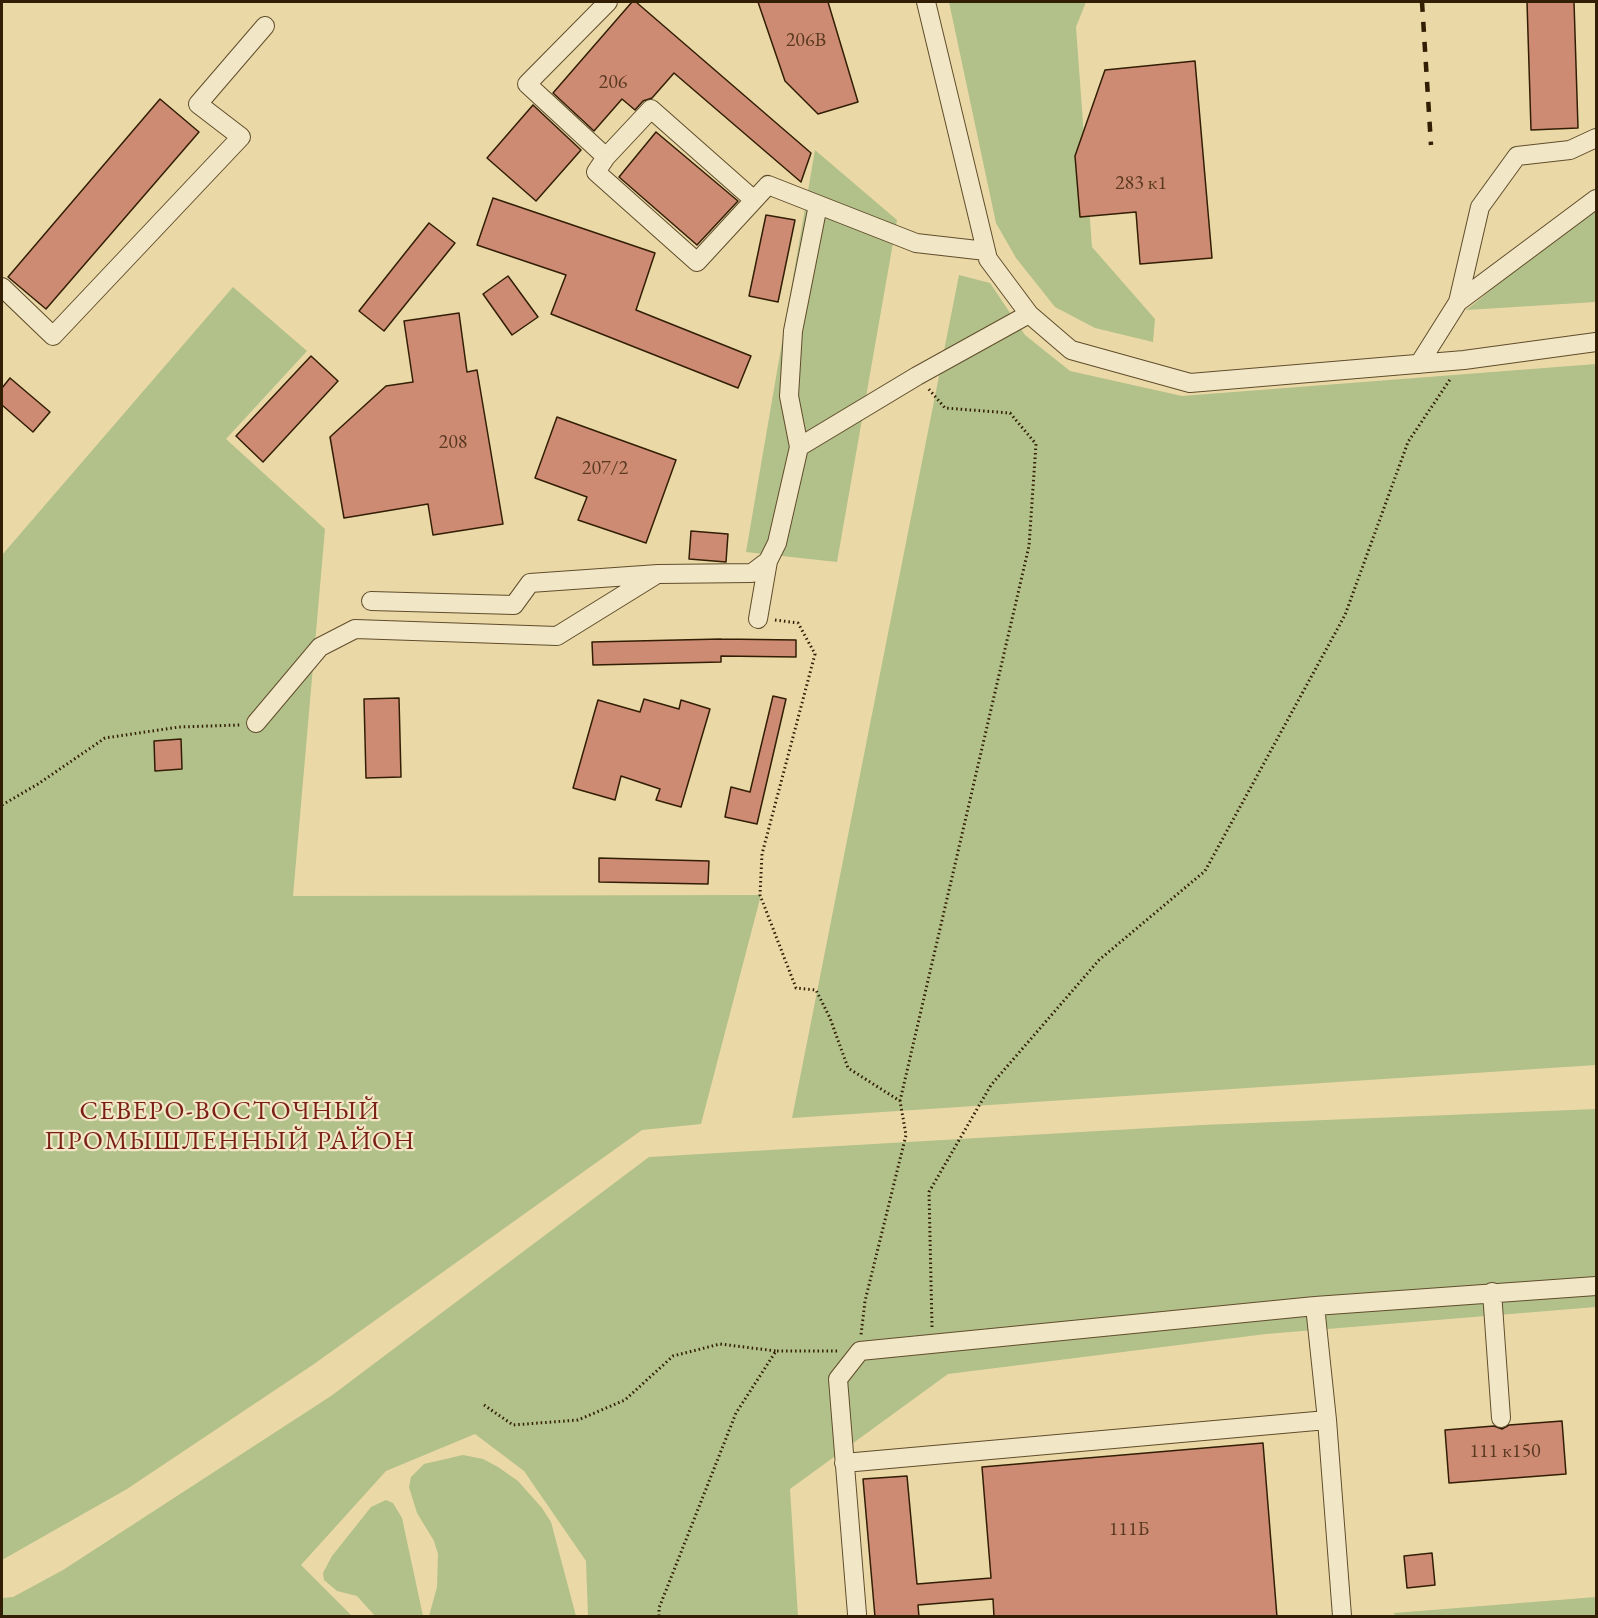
<!DOCTYPE html>
<html>
<head>
<meta charset="utf-8">
<style>
  body { margin:0 }
  #map { position:relative; width:1598px; height:1618px; overflow:hidden; background:#ead9a6; font-family:"EB Garamond",serif }
  canvas { display:block }
  .frame { position:absolute; inset:0; border:3px solid #321e04; pointer-events:none }
</style>
</head>
<body>
<div id="map">
<canvas width="1598" height="1618"></canvas>
<div class="frame"></div>
</div>
<script>
const c = document.querySelector('canvas').getContext('2d');
c.lineJoin = 'round';
function fill(path, color) { c.fillStyle = color; c.fill(path, 'evenodd'); }
const poly = rows => new Path2D(rows.map(r => 'M' + r).join(''));
function trace(path, color, width, dash) { c.strokeStyle = color; c.lineWidth = width; c.lineCap = dash ? 'butt' : 'round'; c.setLineDash(dash || []); c.stroke(path); }
function label(font, color, halo, rows, align = 'center') {
  c.font = font + ' "EB Garamond",serif'; c.lineWidth = 4.5; c.setLineDash([]); c.textBaseline = 'middle'; c.strokeStyle = halo; c.fillStyle = color; for (const [text, x, y, turn = 0] of rows) {
    c.save(); c.translate(x, y); c.rotate((+turn || 0) * Math.PI / 180); c.textAlign = isNaN(turn) ? turn : align; if (halo) c.strokeText(text, 0, 0); c.fillText(text, 0, 0); c.restore();
  }
}
fill(poly([
  [949,2,1086,2,1076,27,1092,247,1155,319,1153,342,1095,328,1055,307,1016,258,996,223],
  [815,150,897,220,837,562,746,552],
  [1596,203,1596,302,1466,310,1475,303],
  [959,275,990,283,1025,335,1070,371,1182,396,1596,364,1596,1065,792,1118],
  [233,287,307,351,226,439,325,529,293,896,761,895,701,1124,642,1130,314,1364,127,1489,2,1560,2,555],
  [1596,1109,1596,1307,1266,1334,948,1374,790,1489,798,1616,588,1616,586,1561,524,1471,475,1434,386,1471,301,1565,352,1616,2,1616,2,1598,13,1597,63,1570,331,1396,649,1157,1202,1125],
  [463,1455,483,1459,498,1467,518,1481,542,1508,551,1522,576,1616,429,1616,437,1587,438,1554,434,1541,417,1513,409,1487,411,1477,424,1464],
  [386,1500,393,1503,402,1518,423,1616,375,1616,357,1596,337,1591,324,1580,323,1573,332,1556,371,1507],
  [1596,1597,1596,1616,1395,1616,1394,1613]
]), '#b2c08a');
const building = poly([
  [632,2,636,2,811,153,801,182,674,73,652,98,643,101,635,110,622,99,594,131,553,93,632,2],
  [758,2,828,2,858,102,818,114,785,81,758,2],
  [1527,2,1574,2,1578,128,1531,130,1527,2],
  [1195,61,1212,258,1140,264,1136,212,1080,217,1075,156,1105,70,1195,61],
  [160,99,199,132,46,309,8,277,160,99],
  [533,105,581,150,536,201,487,158,533,105],
  [656,132,738,201,697,245,619,177,656,132],
  [493,198,655,253,636,310,751,356,738,388,551,314,566,275,477,245,493,198],
  [766,215,795,220,778,302,749,296,766,215],
  [429,223,455,243,384,331,359,311,429,223],
  [508,276,538,317,512,335,483,294,508,276],
  [459,313,467,372,477,370,503,524,433,535,428,504,344,518,330,437,386,386,413,382,404,321,459,313],
  [311,356,338,381,263,462,236,436,311,356],
  [10,378,50,412,33,432,2,405,2,388,10,378],
  [557,417,676,460,646,543,578,520,587,497,535,478,557,417],
  [691,531,728,534,726,562,689,559,691,531],
  [721,639,796,640,796,657,721,656,721,662,593,665,592,642,721,639],
  [773,696,786,699,757,824,725,817,731,787,750,792,773,696],
  [399,698,401,777,366,778,364,699,399,698],
  [644,699,679,709,681,700,710,709,681,807,656,800,660,789,621,776,615,800,573,788,598,700,640,712,644,699],
  [181,739,182,769,155,771,154,741,181,739],
  [599,858,709,861,708,884,599,882,599,858],
  [1562,1421,1566,1474,1449,1483,1445,1430,1494,1426,1502,1429,1509,1425,1562,1421],
  [1263,1443,1277,1617,994,1617,993,1599,918,1605,919,1617,875,1617,863,1479,907,1476,917,1584,991,1578,982,1467,1263,1443],
  [1432,1553,1435,1585,1407,1588,1404,1556,1432,1553]
]);
fill(building, '#ce8b73');
trace(building, '#321e04', 1.5);
const minor = poly([
  [608,2,527,84,606,157,596,172,697,262,768,185,916,243,986,251],
  [926,2,988,259,1029,314,1071,350,1190,383,1464,360,1596,342],
  [606,157,651,109,754,200],
  [2,287,53,336,241,137,198,104,265,26],
  [1458,302,1596,199],
  [1419,364,1458,302,1480,207,1517,156,1570,150,1596,138],
  [799,447,789,396,793,331,818,205],
  [371,601,514,605,530,583,658,574,752,573,768,561,777,543,799,447,917,376,1029,314],
  [758,619,768,561],
  [256,723,320,647,355,629,557,636,654,576],
  [1492,1292,1501,1418],
  [1327,1420,1342,1616],
  [844,1463,1327,1420,1315,1306],
  [857,1614,838,1379,860,1351,1315,1306,1596,1286]
]);
trace(minor, '#604d2c', 20);
trace(poly([
  [775,620,798,623,815,654,762,854,760,895,796,988,816,990,830,1018,848,1068,900,1101,906,1135,865,1301,861,1335],
  [2,805,38,784,105,738,179,727,240,725],
  [900,1101,1029,546,1036,444,1010,413,945,408,927,387],
  [932,1327,929,1192,991,1085,1099,960,1205,871,1345,615,1408,442,1451,378],
  [484,1405,513,1425,578,1420,625,1400,673,1356,720,1344,776,1351],
  [659,1616,659,1608,736,1413,776,1351,839,1351]
]), '#321e04', 3, [1.5, 3]);
trace(minor, '#f1e6c5', 18);
trace(poly([
  [1422,2,1431,145]
]), '#321e04', 4.5, [10, 10]);
label('20px', '#593920', null, [
  ["206В",806,41],
  ["206",613,83],
  ["283 к1",1141,184],
  ["208",453,443],
  ["207/2",605,469],
  ["111 к150",1505,1452],
  ["111Б",1129,1530]
]);
c.letterSpacing = '1.5px';
label('26px', '#7a1f14', '#f1e6c5', [
  ["СЕВЕРО-ВОСТОЧНЫЙ",230,1112],
  ["ПРОМЫШЛЕННЫЙ РАЙОН",230,1142]
]);
c.letterSpacing = '0px';
</script>
</body>
</html>
